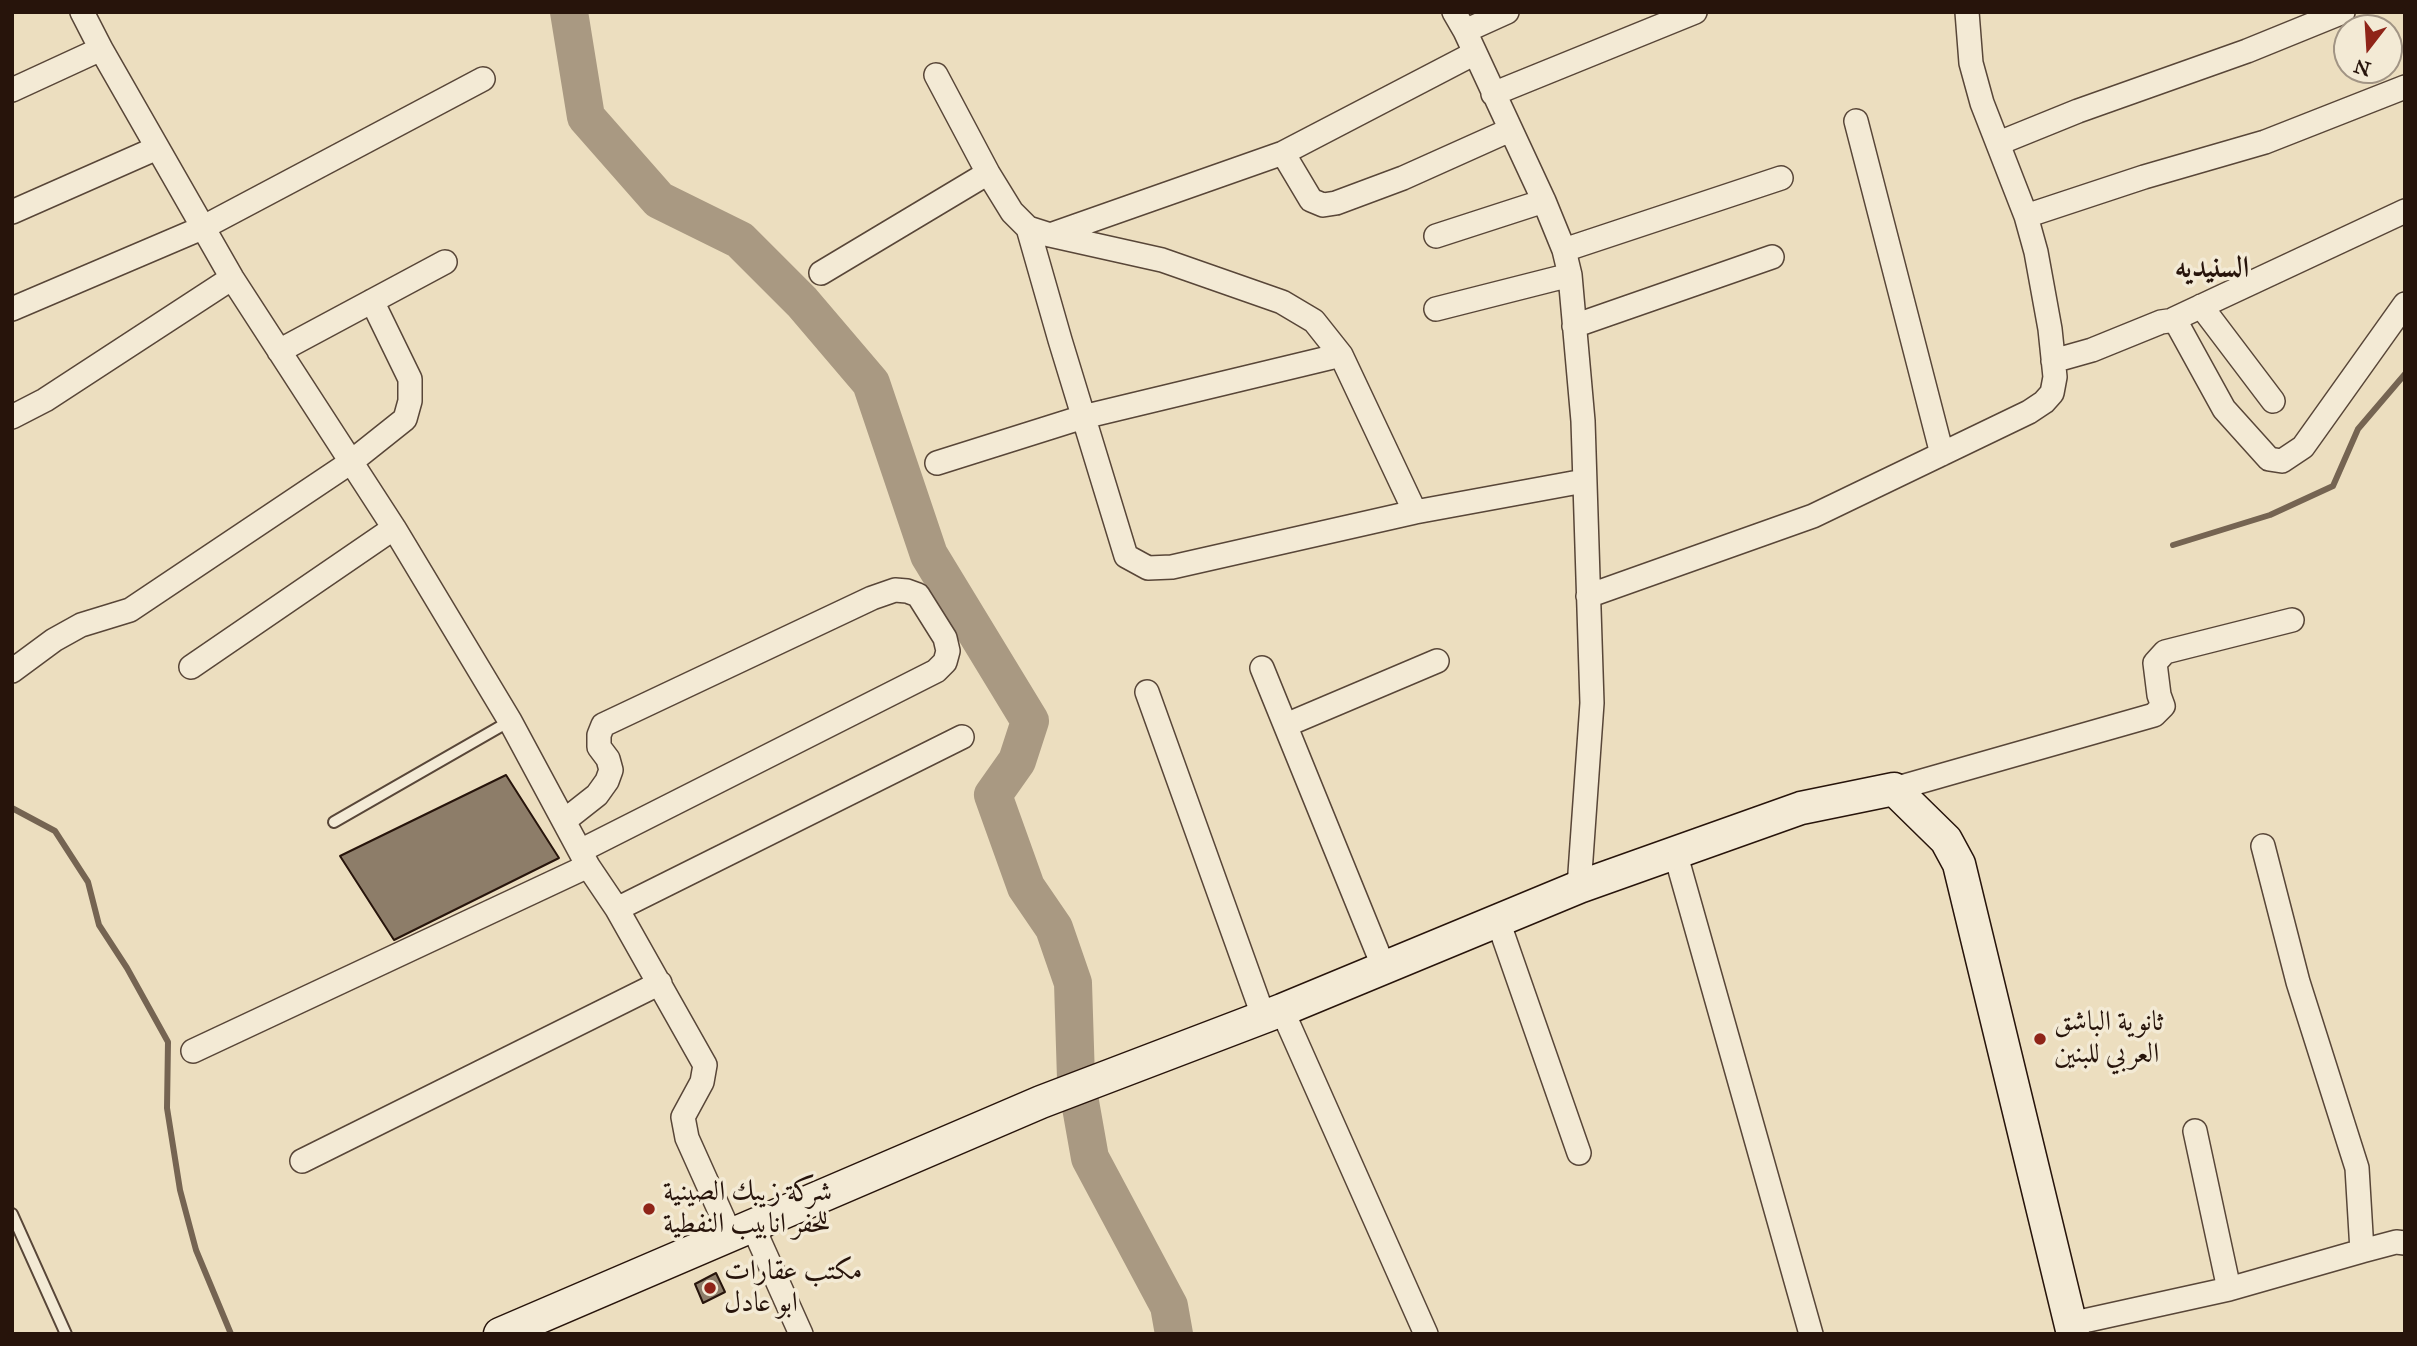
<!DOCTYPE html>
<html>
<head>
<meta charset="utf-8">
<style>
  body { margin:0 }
  #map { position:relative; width:2417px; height:1346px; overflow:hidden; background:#ecdebf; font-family:"IM FELL Great Primer",serif }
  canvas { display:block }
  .frame { position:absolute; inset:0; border:14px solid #27140b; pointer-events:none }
  .north { position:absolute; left:2333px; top:14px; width:70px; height:70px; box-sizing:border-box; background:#f3ead5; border:2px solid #a19484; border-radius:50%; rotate:197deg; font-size:19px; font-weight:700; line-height:28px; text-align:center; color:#27140b }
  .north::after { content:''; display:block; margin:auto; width:24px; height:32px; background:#8f2418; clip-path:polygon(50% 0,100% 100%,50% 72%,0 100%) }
</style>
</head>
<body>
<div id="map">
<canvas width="2417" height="1346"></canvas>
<div class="frame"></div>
<div class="north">N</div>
</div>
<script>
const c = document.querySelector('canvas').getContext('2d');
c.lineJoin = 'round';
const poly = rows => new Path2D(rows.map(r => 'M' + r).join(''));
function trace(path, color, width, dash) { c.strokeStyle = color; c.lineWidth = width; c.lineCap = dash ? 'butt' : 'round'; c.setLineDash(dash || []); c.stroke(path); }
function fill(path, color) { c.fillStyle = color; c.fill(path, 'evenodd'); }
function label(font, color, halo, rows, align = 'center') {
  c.font = font + ' "IM FELL Great Primer",Amiri,serif'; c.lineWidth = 7; c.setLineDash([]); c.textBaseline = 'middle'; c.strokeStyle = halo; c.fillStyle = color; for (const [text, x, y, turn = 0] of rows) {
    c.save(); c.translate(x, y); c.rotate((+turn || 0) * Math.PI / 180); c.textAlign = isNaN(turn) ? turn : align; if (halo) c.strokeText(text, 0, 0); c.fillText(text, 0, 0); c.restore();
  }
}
trace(poly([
  [2173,545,2270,515,2333,486,2358,429,2405,374],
  [12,808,55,831,88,882,99,925,127,968,168,1042,167,1108,180,1190,196,1250,231,1334]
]), '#756452', 6);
trace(poly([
  [569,12,586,117,659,200,740,240,802,302,871,383,929,555,1030,721,1017,761,993,795,1026,887,1054,928,1073,983,1076,1079,1090,1158,1169,1306,1174,1334]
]), '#a99982', 38);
const building = poly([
  [506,775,559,858,394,940,340,856,506,775],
  [716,1273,725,1292,703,1303,695,1284,716,1273]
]);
fill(building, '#8d7d69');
trace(building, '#27140b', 2);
const service = poly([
  [334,822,510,721],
  [12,1214,66,1334]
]);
const minor = poly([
  [82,12,101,49,232,278,394,528,510,721,588,866,617,909,705,1065,702,1082,683,1117,687,1138,731,1236],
  [1454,12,1465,31,1544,201,1564,250,1570,275,1583,421,1592,703,1579,887],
  [1465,31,1507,12],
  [936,75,988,173,1012,212,1028,228,1050,235,1162,260,1282,302,1314,321,1341,355,1415,512],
  [12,90,101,49],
  [1493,94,1695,12],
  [1856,121,1942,454],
  [1999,143,2078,111,2247,51,2343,12],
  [1283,153,1311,200,1323,205,1336,203,1403,178,1510,130],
  [12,212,157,148],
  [2026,216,2144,177,2265,142,2405,87],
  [1028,228,1060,340,1126,556,1148,568,1172,567,1415,512,1584,481],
  [1050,235,1283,153,1475,53],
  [1436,236,1544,201],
  [1564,250,1781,178],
  [821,273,988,173],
  [2201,306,2273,401],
  [12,309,202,228,483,79],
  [1436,309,1570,275],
  [2174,319,2405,211],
  [1574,326,1772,257],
  [279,351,445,262],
  [2053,361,2092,350,2161,322,2175,320,2224,409,2269,459,2282,461,2303,447,2405,304],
  [12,417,45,400,232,278],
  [937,463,1083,417,1341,355],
  [1588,596,1813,516,2029,412,2044,402,2052,393,2055,377,2050,329,2036,252,2026,216,1982,103,1971,63,1967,12],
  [191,667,394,528],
  [1262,668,1384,968],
  [12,671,54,640,81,625,130,610,351,462,405,419,410,401,410,379,372,301],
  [1147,692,1264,1018],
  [1286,725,1437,661],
  [1894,789,2154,715,2163,706,2159,695,2155,663,2165,652,2292,620],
  [564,821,597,795,607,781,611,770,608,759,599,747,599,735,603,725,872,598,895,590,907,591,918,595,945,638,948,651,945,662,936,671,580,851],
  [1675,852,1811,1334],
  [617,909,962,737],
  [1498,921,1579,1153],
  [1282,1010,1426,1334],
  [193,1051,588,866],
  [2195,1131,2229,1289],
  [302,1161,660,983],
  [753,1227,801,1334],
  [2362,1251,2396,1242,2405,1243],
  [2070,1324,2229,1289,2362,1251,2357,1168,2298,982,2263,846]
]);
const secondary = poly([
  [500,1334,1041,1102,1282,1010,1579,887,1801,808,1894,789,1946,840,1959,864,2073,1334]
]);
trace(service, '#584638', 14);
trace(minor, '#584638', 26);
trace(secondary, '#27140b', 35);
trace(service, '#f3ead5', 10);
trace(minor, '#f3ead5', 23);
trace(secondary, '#f3ead5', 32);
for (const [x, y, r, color] of [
  [2040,1039,7,"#8f2418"],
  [649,1209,7,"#8f2418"],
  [710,1288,7,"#8f2418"]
]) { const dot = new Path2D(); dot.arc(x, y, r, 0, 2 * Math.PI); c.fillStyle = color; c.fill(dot); trace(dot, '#f3ead5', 2.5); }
label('28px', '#27140b', '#f3ead5', [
  ["ثانوية الباشق",2054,1023],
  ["العربي للبنين",2054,1055],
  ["شركة زيبك الصينية",663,1193],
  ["للحفر انابيب النفطية",663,1225],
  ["مكتب عقارات",724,1272],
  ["ابو عادل",724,1304]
], 'left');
label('bold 30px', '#27140b', '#f3ead5', [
  ["السنيديه",2212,270]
]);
</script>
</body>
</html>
